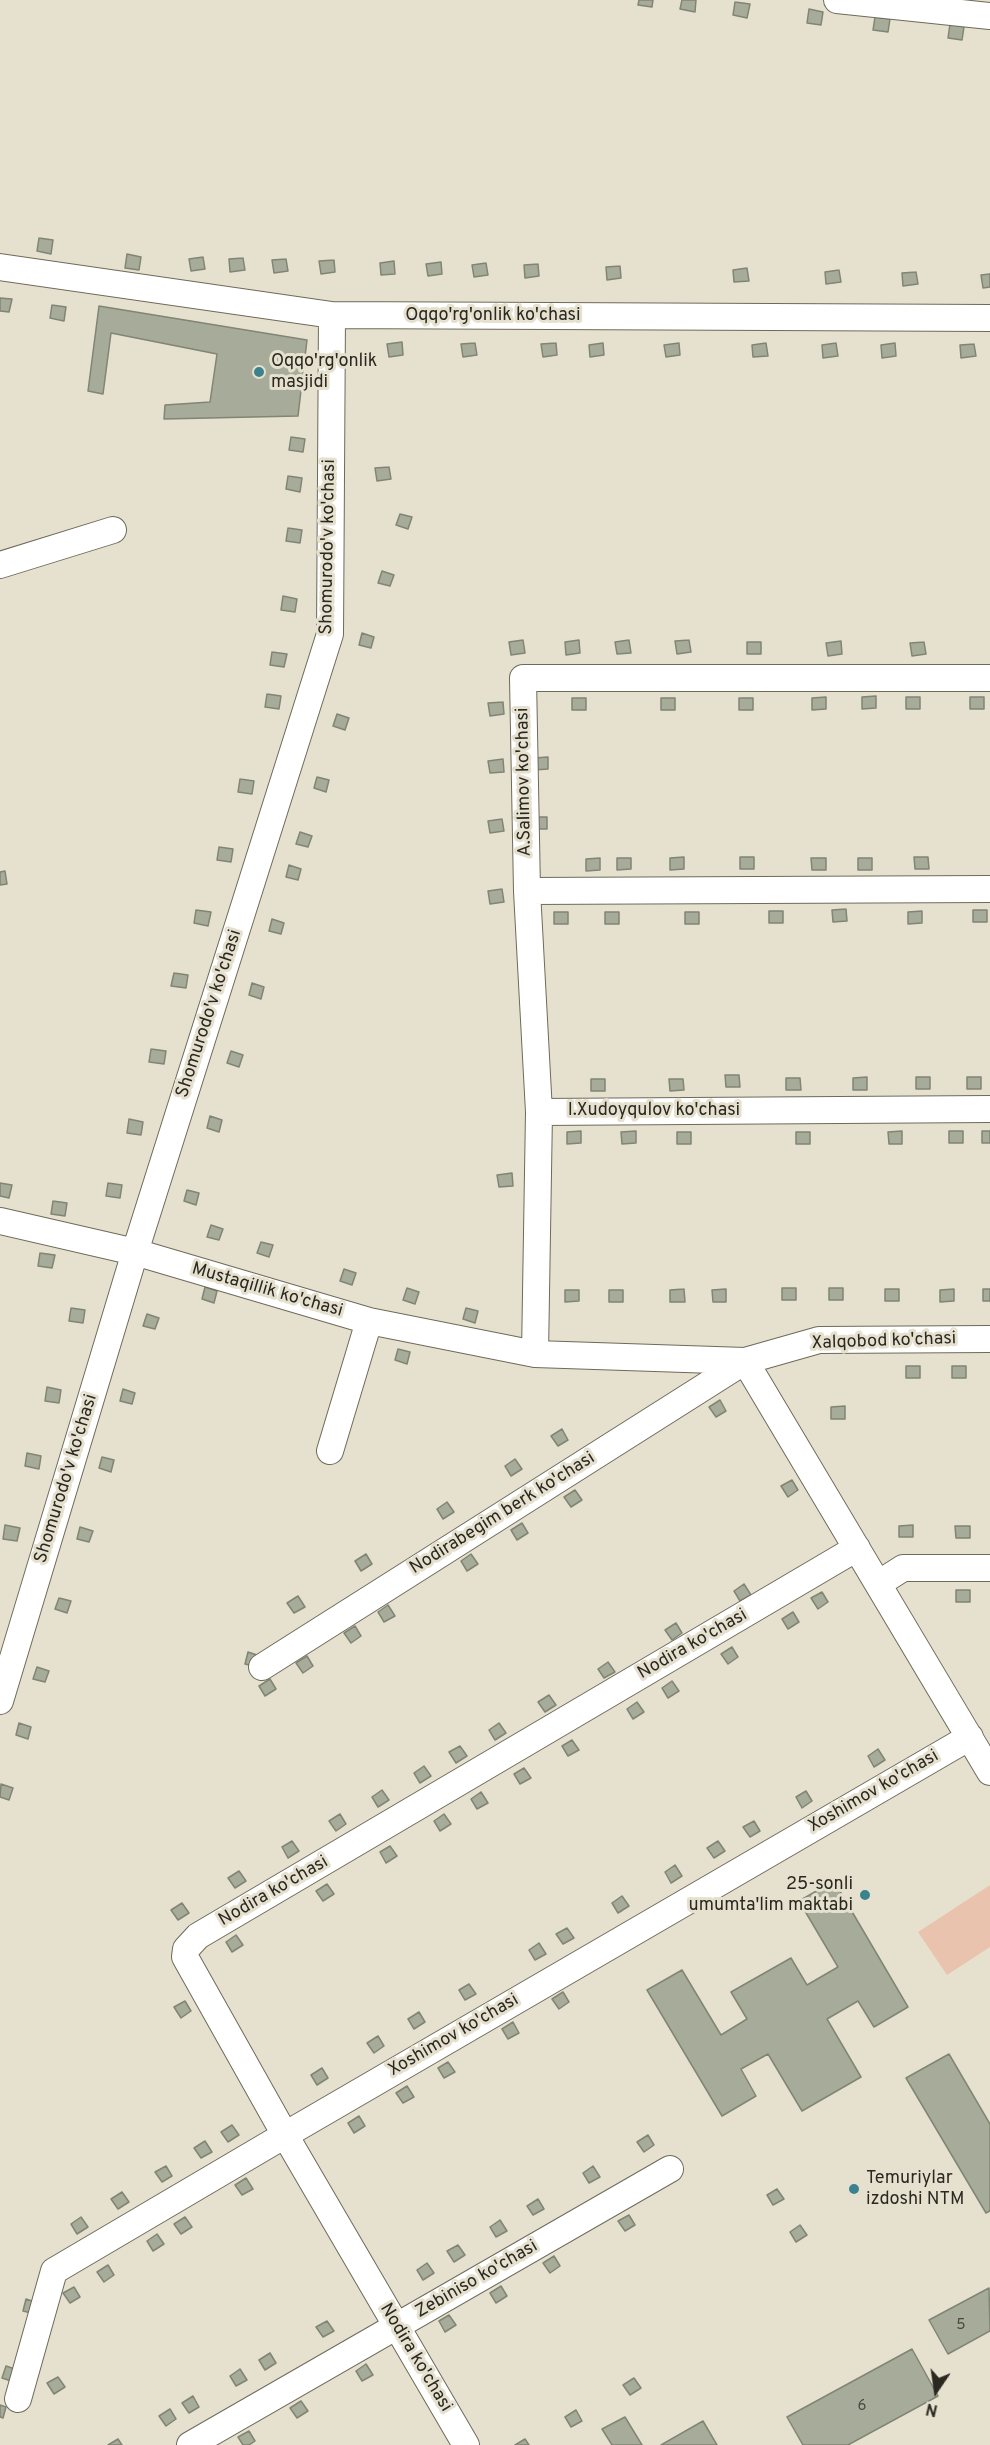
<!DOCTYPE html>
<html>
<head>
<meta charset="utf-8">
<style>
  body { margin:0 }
  #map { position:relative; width:990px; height:2445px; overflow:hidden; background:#e6e1cf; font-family:Overpass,sans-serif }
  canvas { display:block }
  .north { position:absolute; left:906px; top:2361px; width:60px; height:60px; -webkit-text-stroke:4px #e6e1cf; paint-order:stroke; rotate:193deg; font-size:16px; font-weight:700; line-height:24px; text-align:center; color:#2a2821 }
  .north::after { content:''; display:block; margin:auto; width:21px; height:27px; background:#2a2821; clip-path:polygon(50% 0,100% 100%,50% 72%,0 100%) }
</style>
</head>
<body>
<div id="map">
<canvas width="990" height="2445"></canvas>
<div class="north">N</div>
</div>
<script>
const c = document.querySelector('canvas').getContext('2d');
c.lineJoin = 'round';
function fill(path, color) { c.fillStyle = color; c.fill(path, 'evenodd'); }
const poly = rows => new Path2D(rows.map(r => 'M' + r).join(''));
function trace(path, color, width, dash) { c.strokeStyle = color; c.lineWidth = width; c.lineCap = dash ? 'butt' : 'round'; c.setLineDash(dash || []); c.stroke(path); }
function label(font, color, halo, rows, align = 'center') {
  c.font = font + ' Overpass,sans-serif'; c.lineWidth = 6; c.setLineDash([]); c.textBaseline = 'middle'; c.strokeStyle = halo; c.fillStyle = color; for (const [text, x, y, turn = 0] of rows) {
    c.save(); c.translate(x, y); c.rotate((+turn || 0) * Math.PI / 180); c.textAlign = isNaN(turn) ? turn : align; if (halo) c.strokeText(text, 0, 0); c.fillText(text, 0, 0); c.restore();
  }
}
fill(poly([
  [990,1885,990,1947,947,1975,918,1932]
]), '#e9c3ae');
const building = poly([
  [639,0,653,0,652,7,638,5,639,0],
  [682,0,696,0,695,12,680,9,682,0],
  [735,2,750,4,747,18,733,15,735,2],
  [809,9,823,12,821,25,807,23,809,9],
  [875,17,890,19,888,32,873,30,875,17],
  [950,24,964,27,962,40,948,38,950,24],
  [39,238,53,240,51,254,37,251,39,238],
  [127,254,141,257,139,270,125,268,127,254],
  [203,257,205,269,191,271,189,259,203,257],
  [243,258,245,270,230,272,229,259,243,258],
  [286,259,288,271,274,273,272,260,286,259],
  [334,260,335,272,321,274,319,261,334,260],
  [394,261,395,274,381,275,380,263,394,261],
  [441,262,442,274,428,276,426,264,441,262],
  [486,263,488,275,474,277,472,265,486,263],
  [538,264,539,276,525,278,524,265,538,264],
  [620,266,621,278,607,280,606,267,620,266],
  [747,268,749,281,734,282,733,270,747,268],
  [839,270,841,282,826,284,825,272,839,270],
  [916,272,918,284,903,286,902,273,916,272],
  [990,274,990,287,983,288,981,275,990,274],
  [0,298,12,299,9,312,0,311,0,298],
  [52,305,66,307,64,321,50,318,52,305],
  [99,306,307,340,298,416,164,419,165,405,210,402,217,354,111,333,103,394,88,391,99,306],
  [402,342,403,355,389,357,387,344,402,342],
  [475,343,477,355,463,357,461,344,475,343],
  [556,343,557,355,543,357,541,344,556,343],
  [603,343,604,355,590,357,589,345,603,343],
  [679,343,680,355,666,357,664,345,679,343],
  [766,343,768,356,753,357,752,345,766,343],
  [836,343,838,356,823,358,822,345,836,343],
  [895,343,896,356,882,358,881,345,895,343],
  [974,344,976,356,961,358,960,345,974,344],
  [291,437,305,439,303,452,289,450,291,437],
  [389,467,391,479,377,481,375,468,389,467],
  [288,476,302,478,300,492,286,489,288,476],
  [400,514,412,517,408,529,396,525,400,514],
  [288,528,302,530,300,543,286,541,288,528],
  [382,571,394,575,390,586,378,583,382,571],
  [283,596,297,599,295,612,281,610,283,596],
  [362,633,374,637,371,648,359,645,362,633],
  [523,640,525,653,511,655,509,642,523,640],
  [579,640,580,653,566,655,565,642,579,640],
  [629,640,631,653,617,654,615,642,629,640],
  [689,640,691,652,677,654,675,641,689,640],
  [841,641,842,654,828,656,826,643,841,641],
  [747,642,761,642,761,654,747,654,747,642],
  [924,642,926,654,912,656,910,643,924,642],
  [272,652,287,654,284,667,270,665,272,652],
  [267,694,281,696,279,709,265,707,267,694],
  [876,696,876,708,862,709,862,697,876,696],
  [826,697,826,709,812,710,812,698,826,697],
  [906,697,920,697,920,709,906,709,906,697],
  [970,697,984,697,984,709,970,709,970,697],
  [572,698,586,698,586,710,572,710,572,698],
  [661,698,675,698,675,710,661,710,661,698],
  [739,698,753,698,753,710,739,710,739,698],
  [503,702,504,714,490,716,488,703,503,702],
  [337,714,349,718,345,730,333,726,337,714],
  [548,757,548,769,534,770,534,758,548,757],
  [503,759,504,772,490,773,488,761,503,759],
  [317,777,329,780,326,792,314,788,317,777],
  [240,779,254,781,252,794,238,792,240,779],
  [533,817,547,817,547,829,533,829,533,817],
  [502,819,504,831,490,833,488,821,502,819],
  [300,832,312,836,308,847,296,844,300,832],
  [219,847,233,849,231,862,217,860,219,847],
  [684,857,684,869,670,870,670,858,684,857],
  [740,857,754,857,754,869,740,869,740,857],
  [914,857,928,857,929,869,915,869,914,857],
  [600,858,600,870,586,871,586,859,600,858],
  [617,858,631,858,631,869,617,870,617,858],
  [811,858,826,858,826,870,812,870,811,858],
  [858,858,872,858,872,870,858,870,858,858],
  [289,865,301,869,298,880,286,877,289,865],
  [5,871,7,884,0,885,0,872,5,871],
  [502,889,504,902,490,904,488,891,502,889],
  [846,909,847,921,833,922,832,910,846,909],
  [196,910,211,912,208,926,194,923,196,910],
  [973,910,987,910,987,922,973,922,973,910],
  [769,911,783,911,783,923,769,923,769,911],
  [922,911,922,923,908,924,908,912,922,911],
  [554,912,568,912,568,924,554,924,554,912],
  [605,912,619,912,619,924,605,924,605,912],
  [685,912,699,912,699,924,685,924,685,912],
  [272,919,284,923,281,934,269,931,272,919],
  [174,973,188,975,186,988,171,986,174,973],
  [252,983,264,987,261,999,249,995,252,983],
  [151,1049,166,1051,164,1064,149,1062,151,1049],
  [231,1051,243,1055,239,1067,227,1063,231,1051],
  [725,1075,739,1075,740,1087,726,1087,725,1075],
  [867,1077,867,1090,853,1090,853,1078,867,1077],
  [916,1077,930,1077,930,1089,916,1089,916,1077],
  [967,1077,981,1077,981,1089,967,1089,967,1077],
  [786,1078,800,1078,801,1090,786,1090,786,1078],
  [591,1079,605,1079,605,1091,591,1091,591,1079],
  [669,1079,683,1079,684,1090,670,1091,669,1079],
  [210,1116,222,1120,219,1132,207,1128,210,1116],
  [129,1119,143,1122,141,1135,127,1133,129,1119],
  [581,1131,581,1143,567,1144,567,1132,581,1131],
  [636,1131,636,1143,622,1144,621,1132,636,1131],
  [902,1131,902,1144,889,1144,888,1132,902,1131],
  [949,1131,963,1131,963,1143,949,1143,949,1131],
  [982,1131,990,1131,990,1143,982,1143,982,1131],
  [677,1132,691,1132,691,1144,677,1144,677,1132],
  [796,1132,810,1132,810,1144,796,1144,796,1132],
  [512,1173,513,1186,499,1187,497,1175,512,1173],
  [0,1183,12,1185,9,1198,0,1196,0,1183],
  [108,1183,122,1185,120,1198,106,1196,108,1183],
  [187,1190,199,1193,196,1205,184,1201,187,1190],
  [53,1201,67,1203,65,1216,51,1214,53,1201],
  [211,1225,223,1229,219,1240,207,1237,211,1225],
  [261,1242,273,1245,269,1257,257,1253,261,1242],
  [40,1253,55,1255,52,1268,38,1266,40,1253],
  [344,1269,356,1273,352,1285,340,1281,344,1269],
  [205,1287,217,1291,214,1303,202,1299,205,1287],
  [407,1288,419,1292,415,1304,403,1300,407,1288],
  [782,1288,796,1288,796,1300,782,1300,782,1288],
  [829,1288,843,1288,843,1300,829,1300,829,1288],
  [684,1289,685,1302,670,1302,670,1290,684,1289],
  [726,1289,726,1302,713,1302,712,1290,726,1289],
  [885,1289,899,1289,899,1301,885,1301,885,1289],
  [954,1289,954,1301,940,1302,940,1290,954,1289],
  [983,1289,990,1289,990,1301,983,1301,983,1289],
  [565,1290,579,1290,579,1301,565,1302,565,1290],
  [609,1290,623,1290,623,1302,609,1302,609,1290],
  [71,1308,85,1310,83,1323,69,1321,71,1308],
  [466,1308,478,1311,475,1323,463,1319,466,1308],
  [147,1314,159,1318,155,1329,143,1326,147,1314],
  [398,1349,410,1352,407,1364,395,1360,398,1349],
  [906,1366,920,1366,920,1378,906,1378,906,1366],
  [952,1366,966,1366,966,1378,952,1378,952,1366],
  [47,1387,61,1390,59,1403,45,1401,47,1387],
  [123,1389,135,1393,132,1404,120,1401,123,1389],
  [720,1400,726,1411,716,1417,709,1407,720,1400],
  [845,1406,845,1419,831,1419,831,1407,845,1406],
  [562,1429,568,1440,558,1446,551,1436,562,1429],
  [27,1453,41,1456,39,1469,25,1466,27,1453],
  [102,1457,114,1460,111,1472,99,1468,102,1457],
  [515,1459,522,1469,511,1476,505,1466,515,1459],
  [792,1480,798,1490,788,1497,781,1486,792,1480],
  [575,1490,582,1500,571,1507,564,1497,575,1490],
  [447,1502,454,1512,443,1519,437,1509,447,1502],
  [522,1523,528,1533,517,1540,511,1530,522,1523],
  [5,1525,20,1528,17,1541,3,1539,5,1525],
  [913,1525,913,1537,899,1537,899,1526,913,1525],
  [955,1526,970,1526,970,1538,956,1538,955,1526],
  [80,1527,93,1531,89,1542,77,1539,80,1527],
  [366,1554,372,1564,361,1571,355,1561,366,1554],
  [471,1554,478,1564,467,1571,461,1561,471,1554],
  [744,1584,751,1595,740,1601,734,1591,744,1584],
  [956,1590,970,1590,970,1602,956,1602,956,1590],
  [822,1592,828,1602,818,1609,811,1598,822,1592],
  [298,1596,305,1607,294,1613,287,1603,298,1596],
  [59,1598,71,1601,67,1613,55,1609,59,1598],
  [388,1605,395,1616,384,1622,378,1612,388,1605],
  [793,1612,799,1622,788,1629,782,1619,793,1612],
  [676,1623,682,1633,672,1640,665,1630,676,1623],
  [355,1626,361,1636,351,1643,344,1633,355,1626],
  [732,1647,738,1657,728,1664,721,1654,732,1647],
  [248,1652,260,1656,257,1667,245,1664,248,1652],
  [307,1656,313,1666,303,1673,296,1663,307,1656],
  [608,1662,615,1672,604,1678,598,1669,608,1662],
  [37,1667,49,1671,45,1682,33,1679,37,1667],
  [270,1679,276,1689,265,1696,259,1686,270,1679],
  [672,1681,679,1691,668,1698,662,1688,672,1681],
  [549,1695,556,1705,545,1712,538,1702,549,1695],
  [637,1702,644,1712,633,1719,627,1709,637,1702],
  [19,1723,31,1727,28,1739,16,1735,19,1723],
  [499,1723,506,1733,495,1740,489,1730,499,1723],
  [572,1740,579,1750,568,1756,562,1746,572,1740],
  [460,1746,467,1756,456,1763,449,1752,460,1746],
  [878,1749,885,1760,874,1767,868,1756,878,1749],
  [424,1766,431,1776,420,1783,414,1773,424,1766],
  [524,1768,531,1778,520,1784,514,1774,524,1768],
  [1,1784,13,1788,9,1800,0,1797,1,1784],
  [382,1790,389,1800,378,1807,372,1797,382,1790],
  [806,1791,812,1801,802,1808,796,1797,806,1791],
  [481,1792,488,1803,477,1809,471,1799,481,1792],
  [340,1814,346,1824,336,1831,329,1821,340,1814],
  [444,1814,451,1824,440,1831,434,1821,444,1814],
  [754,1821,760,1831,750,1837,743,1827,754,1821],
  [292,1841,299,1851,288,1858,282,1847,292,1841],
  [718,1841,725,1851,714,1858,707,1848,718,1841],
  [390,1846,397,1856,386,1863,380,1852,390,1846],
  [675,1865,682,1876,671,1883,665,1872,675,1865],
  [239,1871,246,1881,235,1888,228,1878,239,1871],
  [834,1881,908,2007,874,2027,858,2001,827,2019,861,2077,802,2111,768,2054,741,2069,756,2096,722,2116,647,1990,682,1970,721,2035,747,2019,731,1992,791,1958,807,1985,838,1967,799,1901,834,1881],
  [327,1884,334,1894,323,1901,316,1891,327,1884],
  [622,1896,629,1906,618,1913,612,1903,622,1896],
  [182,1903,189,1913,178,1920,171,1910,182,1903],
  [567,1928,574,1938,563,1944,556,1934,567,1928],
  [236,1935,243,1945,232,1952,226,1942,236,1935],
  [539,1943,546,1954,535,1960,529,1950,539,1943],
  [469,1984,476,1994,465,2000,459,1990,469,1984],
  [563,1992,569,2002,559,2009,552,1999,563,1992],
  [185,2001,191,2011,181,2018,174,2007,185,2001],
  [419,2012,425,2022,414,2029,408,2019,419,2012],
  [513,2022,519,2033,508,2039,502,2029,513,2022],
  [378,2036,384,2046,374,2053,367,2043,378,2036],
  [949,2054,990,2124,990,2211,986,2213,906,2078,949,2054],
  [448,2062,455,2072,444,2078,438,2068,448,2062],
  [322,2068,328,2078,317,2085,311,2075,322,2068],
  [407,2086,414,2097,403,2103,396,2093,407,2086],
  [359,2116,365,2126,354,2133,348,2123,359,2116],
  [232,2125,239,2135,228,2142,221,2132,232,2125],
  [648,2135,654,2145,644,2152,637,2142,648,2135],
  [205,2141,212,2152,201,2158,194,2148,205,2141],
  [166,2166,172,2176,162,2182,155,2172,166,2166],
  [593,2166,600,2177,589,2183,583,2173,593,2166],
  [246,2178,253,2189,242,2195,235,2185,246,2178],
  [777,2189,784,2199,773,2205,767,2195,777,2189],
  [122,2192,129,2202,118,2209,111,2199,122,2192],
  [538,2199,544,2209,533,2215,527,2206,538,2199],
  [629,2215,635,2225,625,2231,618,2221,629,2215],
  [81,2217,88,2227,77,2234,71,2224,81,2217],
  [185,2217,192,2227,181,2234,174,2224,185,2217],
  [500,2220,507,2231,496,2237,490,2227,500,2220],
  [800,2225,807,2235,796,2242,790,2232,800,2225],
  [157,2234,164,2244,153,2251,147,2241,157,2234],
  [458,2245,465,2255,454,2262,447,2251,458,2245],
  [554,2256,560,2266,550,2273,543,2263,554,2256],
  [427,2263,434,2273,423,2280,417,2270,427,2263],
  [108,2265,114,2275,104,2282,97,2272,108,2265],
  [501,2286,507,2296,496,2303,490,2293,501,2286],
  [74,2287,80,2297,70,2303,63,2293,74,2287],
  [989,2288,990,2331,948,2354,929,2320,989,2288],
  [26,2299,38,2303,35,2314,23,2311,26,2299],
  [449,2315,456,2325,445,2332,439,2321,449,2315],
  [327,2321,334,2331,323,2337,316,2327,327,2321],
  [912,2349,938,2396,848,2445,803,2445,787,2417,912,2349],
  [270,2353,276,2363,265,2370,259,2360,270,2353],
  [366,2364,373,2375,362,2381,356,2371,366,2364],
  [6,2366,18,2370,14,2382,2,2378,6,2366],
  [240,2369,247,2380,236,2386,230,2376,240,2369],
  [58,2377,65,2387,54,2394,47,2383,58,2377],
  [634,2378,641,2388,630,2395,623,2385,634,2378],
  [193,2396,199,2407,189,2413,182,2403,193,2396],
  [301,2401,308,2411,297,2418,290,2408,301,2401],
  [0,2405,6,2407,3,2418,0,2417,0,2405],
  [170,2409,176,2419,166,2426,159,2416,170,2409],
  [576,2410,582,2421,571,2427,565,2417,576,2410],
  [625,2417,642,2445,612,2445,602,2429,625,2417],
  [703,2421,717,2445,661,2445,703,2421],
  [249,2431,255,2441,249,2445,243,2445,238,2437,249,2431],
  [118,2439,122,2445,108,2445,118,2439],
  [525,2439,529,2445,515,2445,525,2439]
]);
fill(building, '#a7ab9a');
trace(building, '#808574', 1.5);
const minor = poly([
  [837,0,990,16],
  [0,267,332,315,990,318],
  [0,565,113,530],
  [990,678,523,678,527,891,990,889],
  [527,891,539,1112,990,1109],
  [539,1112,535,1354,745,1361],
  [0,1221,135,1252,369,1321,535,1354],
  [745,1361,990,1772],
  [330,1451,369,1321],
  [878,1584,903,1568,990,1568],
  [262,1667,745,1361,819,1340,990,1339],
  [0,1701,135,1252,330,634,332,315],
  [18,2399,54,2271,285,2135,970,1737],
  [190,2445,670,2169],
  [466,2445,285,2135,185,1957,186,1949,198,1936,857,1548]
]);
trace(minor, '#6e6a5a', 28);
trace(minor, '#fff', 26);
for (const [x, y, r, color] of [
  [259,372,6,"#3c828e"],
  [865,1895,6,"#3c828e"],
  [854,2189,6,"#3c828e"]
]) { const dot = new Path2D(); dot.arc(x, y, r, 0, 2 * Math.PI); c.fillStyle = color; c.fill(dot); trace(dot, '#e6e1cf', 2); }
label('15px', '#49493f', null, [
  ["5",961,2326],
  ["6",862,2407]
]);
label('18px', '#2a2821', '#e6e1cf', [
  ["Oqqo'rg'onlik ko'chasi",493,316],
  ["Shomurodo'v ko'chasi",329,547,-89],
  ["A.Salimov ko'chasi",525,782,-91],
  ["Shomurodo'v ko'chasi",210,1014,-72],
  ["I.Xudoyqulov ko'chasi",654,1111],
  ["Mustaqillik ko'chasi",267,1291,16],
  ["Xalqobod ko'chasi",884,1342,-2],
  ["Shomurodo'v ko'chasi",67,1479,-73],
  ["Nodirabegim berk ko'chasi",503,1514,-32],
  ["Nodira ko'chasi",693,1645,-30],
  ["Xoshimov ko'chasi",874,1792,-30],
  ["Nodira ko'chasi",274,1892,-30],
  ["Xoshimov ko'chasi",454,2036,-30],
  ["Zebiniso ko'chasi",477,2280,-30],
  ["Nodira ko'chasi",415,2358,59]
]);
label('18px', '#2a2821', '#e6e1cf', [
  ["Oqqo'rg'onlik",271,362],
  ["masjidi",271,383],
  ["25-sonli",853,1885,"right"],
  ["umumta'lim maktabi",853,1906,"right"],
  ["Temuriylar",866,2179],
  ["izdoshi NTM",866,2200]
], 'left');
</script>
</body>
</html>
